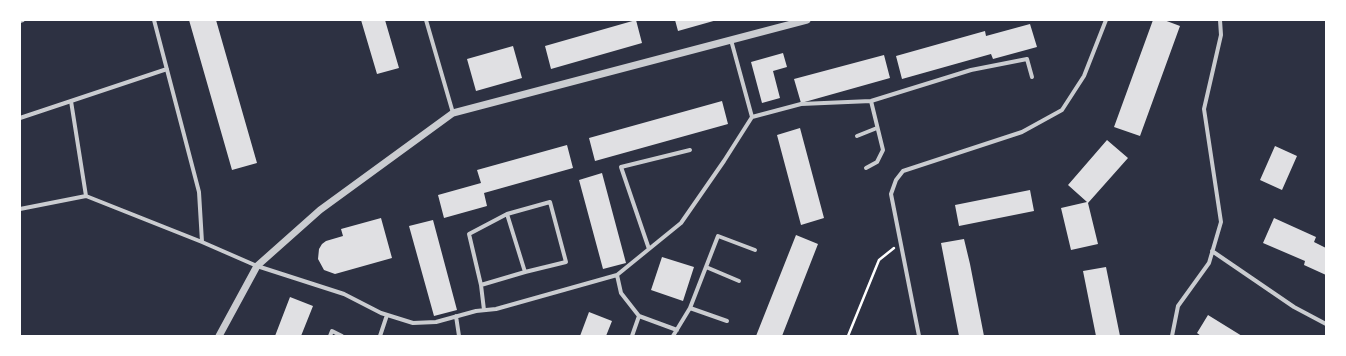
<!DOCTYPE html>
<html>
<head>
<meta charset="utf-8">
<style>
  body { margin:0 }
  #map { position:relative; width:1346px; height:356px; overflow:hidden; background:#2d3142; font-family:"Nunito Sans",sans-serif }
  canvas { display:block }
  .frame { position:absolute; inset:0; border:21px solid #fff; pointer-events:none }
</style>
</head>
<body>
<div id="map">
<canvas width="1346" height="356"></canvas>
<div class="frame"></div>
</div>
<script>
const c = document.querySelector('canvas').getContext('2d');
c.lineJoin = 'round';
function fill(path, color) { c.fillStyle = color; c.fill(path, 'evenodd'); }
const poly = rows => new Path2D(rows.map(r => 'M' + r).join(''));
function trace(path, color, width, dash) { c.strokeStyle = color; c.lineWidth = width; c.lineCap = dash ? 'butt' : 'round'; c.setLineDash(dash || []); c.stroke(path); }
fill(poly([
  [189,20,216,20,257,163,232,170],
  [361,20,385,20,399,68,377,74],
  [636,20,642,43,551,69,545,46],
  [675,20,717,20,678,31],
  [1153,20,1164,20,1180,26,1140,136,1114,127],
  [1030,24,1037,47,993,59,991,54,902,79,896,56,985,31,986,36],
  [513,46,522,78,476,91,467,59],
  [783,53,787,67,773,71,780,98,762,103,751,62],
  [884,55,890,78,801,103,794,79],
  [722,101,728,124,595,161,589,138],
  [800,128,824,218,801,225,777,135],
  [1107,140,1128,158,1088,203,1098,244,1071,250,1061,208,1087,202,1068,185],
  [567,145,573,168,484,193,487,206,444,218,438,195,481,183,477,170],
  [1275,146,1297,156,1282,190,1260,180],
  [602,173,626,263,603,269,579,180],
  [1030,190,1034,211,959,226,955,205],
  [381,218,392,258,335,274,324,270,318,259,319,249,322,244,326,241,343,236,341,229],
  [1274,218,1316,237,1314,242,1326,248,1326,275,1304,265,1305,261,1263,243],
  [433,220,457,310,434,316,409,226],
  [796,235,818,244,782,336,756,336],
  [964,239,970,264,984,336,959,336,941,243],
  [662,257,694,267,683,301,651,290],
  [1106,267,1120,336,1096,336,1083,271],
  [290,297,313,306,301,336,275,336],
  [589,312,612,321,606,336,580,336],
  [1208,315,1242,336,1201,336,1197,333]
]), '#e0e0e3');
trace(poly([
  [848,336,879,260,894,248]
]), '#fff', 2.5);
trace(poly([
  [154,20,199,192,202,242],
  [426,20,453,113],
  [20,21,23,20],
  [731,40,752,117],
  [71,101,86,196],
  [20,118,167,69],
  [857,136,877,128],
  [866,168,877,162,883,150,871,101],
  [20,209,86,196,202,242,257,266,344,294,381,313,413,323,436,322,476,311,496,309,617,275,681,223,724,161,752,117,801,104,871,101,971,70,1027,59,1032,77],
  [507,214,525,272],
  [649,249,621,167,690,150],
  [1212,251,1294,307,1326,324],
  [706,267,739,281],
  [617,275,621,293,639,316,632,336],
  [481,285,525,272,566,262,550,202,507,214,469,234,481,285,484,310],
  [690,308,727,321],
  [456,316,459,336],
  [639,316,677,330],
  [330,336,332,331,342,336],
  [380,336,387,315],
  [673,336,690,308,718,236,755,250],
  [919,336,891,194,896,180,903,171,1022,132,1062,110,1084,76,1106,20],
  [1172,336,1178,306,1209,263,1221,222,1204,109,1221,35,1220,20]
]), '#caccd0', 4);
trace(poly([
  [219,336,257,266,320,210,453,113,807,20]
]), '#caccd0', 7);
</script>
</body>
</html>
